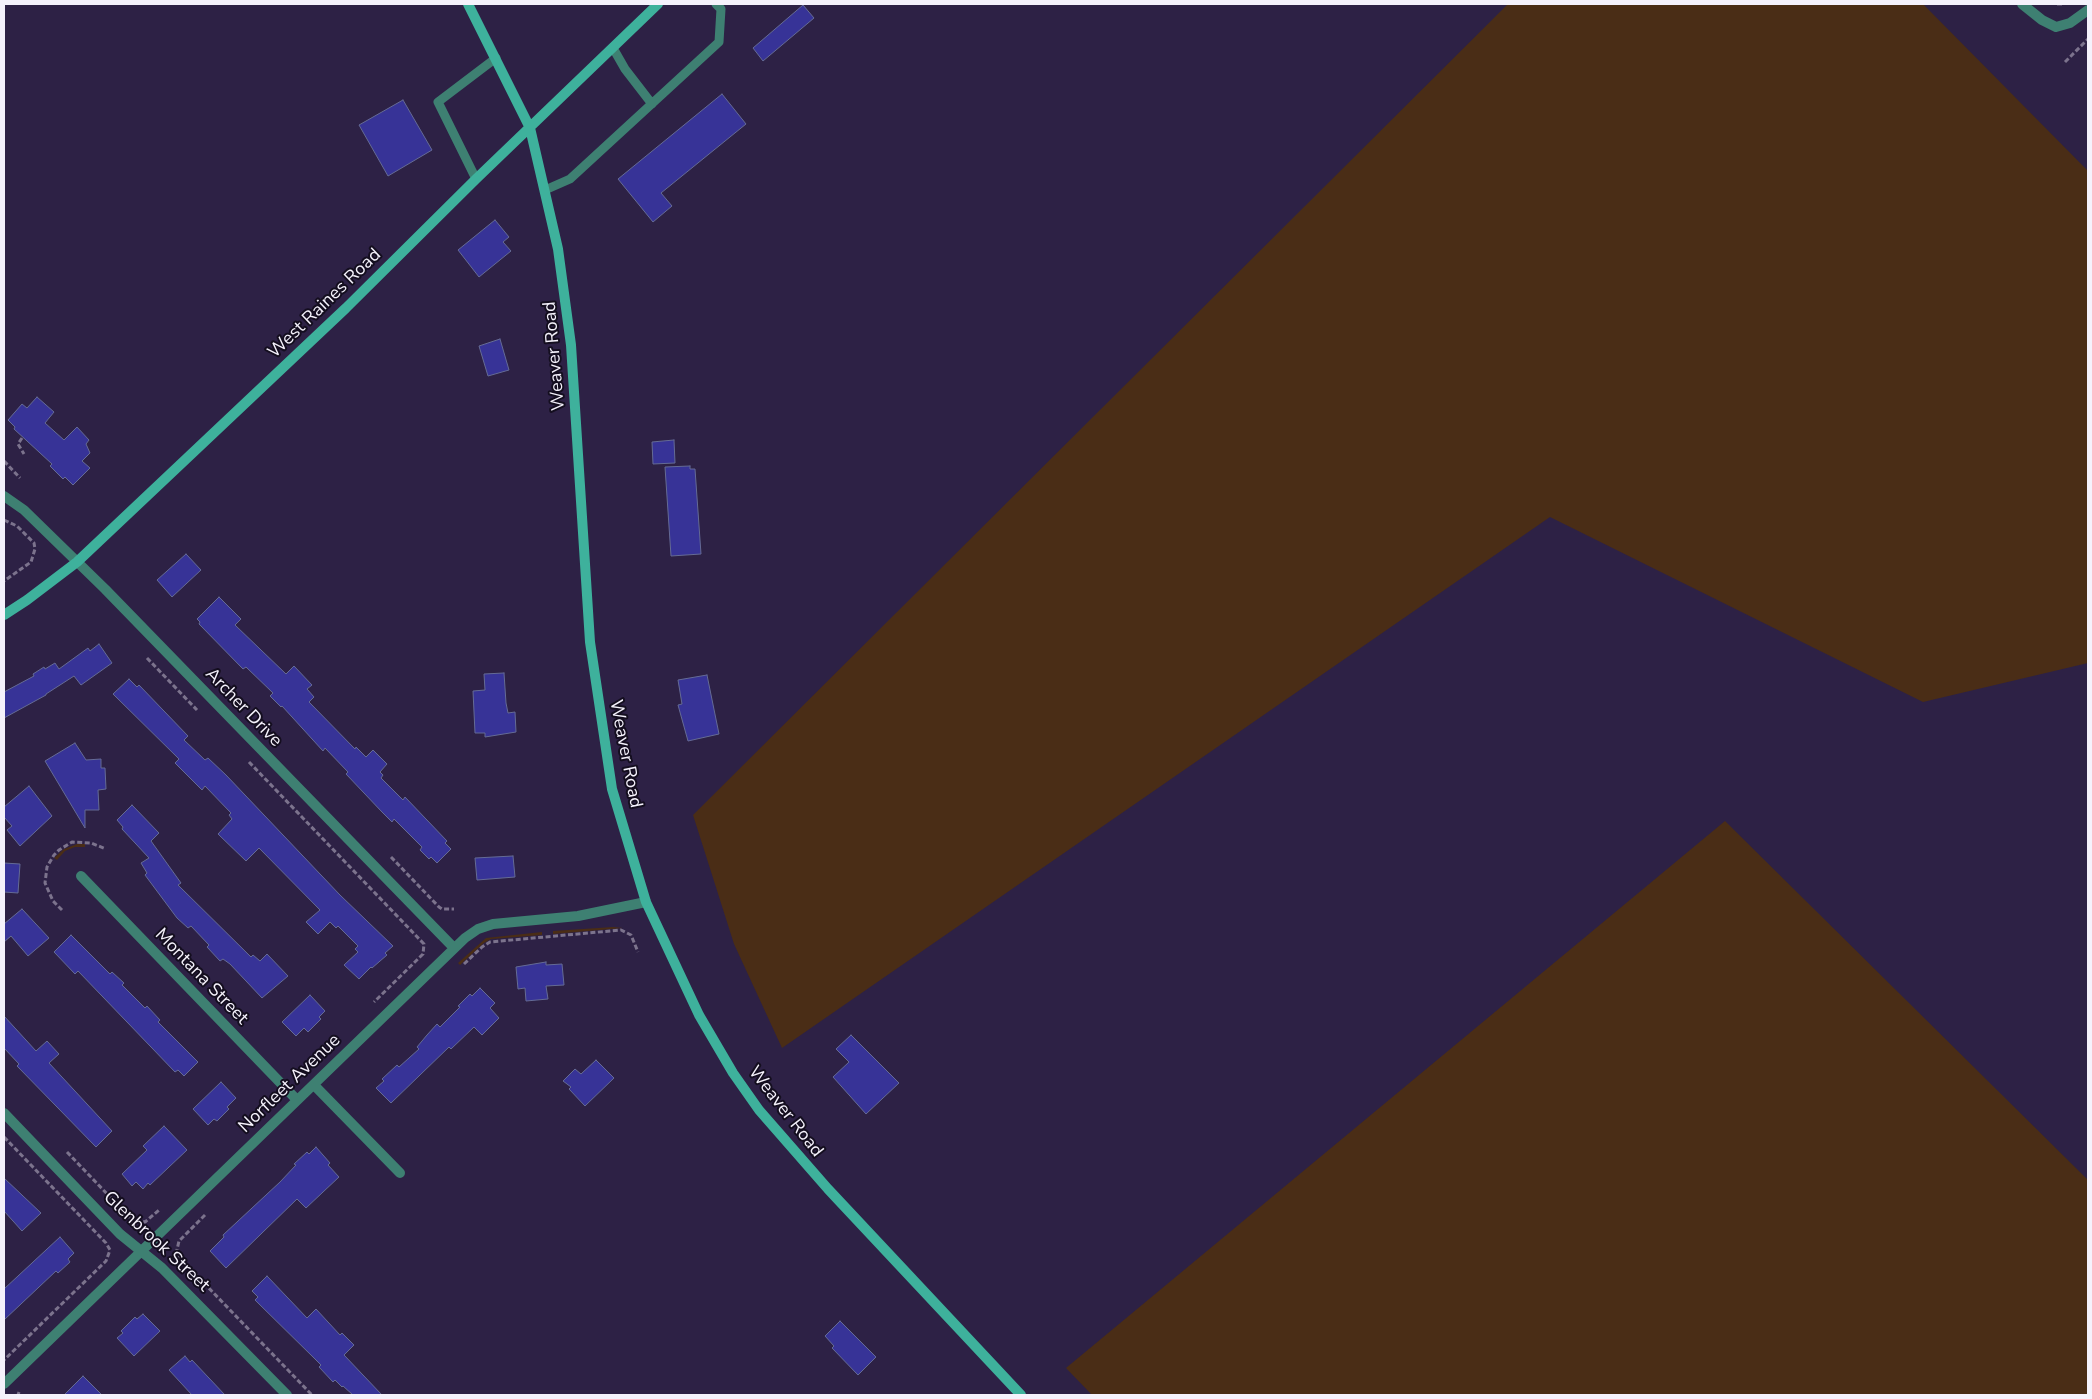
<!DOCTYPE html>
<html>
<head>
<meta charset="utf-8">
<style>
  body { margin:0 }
  #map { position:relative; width:2092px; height:1399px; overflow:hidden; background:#2d2145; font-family:"Nunito Sans",sans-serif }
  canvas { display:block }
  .frame { position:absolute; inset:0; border:5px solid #f5f2fc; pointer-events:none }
</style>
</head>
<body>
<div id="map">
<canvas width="2092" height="1399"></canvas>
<div class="frame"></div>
</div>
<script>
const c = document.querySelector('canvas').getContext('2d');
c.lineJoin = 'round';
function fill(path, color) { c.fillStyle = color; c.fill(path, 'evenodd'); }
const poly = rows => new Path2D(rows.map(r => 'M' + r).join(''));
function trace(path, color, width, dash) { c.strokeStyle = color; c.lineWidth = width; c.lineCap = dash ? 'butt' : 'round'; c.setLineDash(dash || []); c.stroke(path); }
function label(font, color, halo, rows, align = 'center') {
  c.font = font + ' "Nunito Sans",sans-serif'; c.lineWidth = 4; c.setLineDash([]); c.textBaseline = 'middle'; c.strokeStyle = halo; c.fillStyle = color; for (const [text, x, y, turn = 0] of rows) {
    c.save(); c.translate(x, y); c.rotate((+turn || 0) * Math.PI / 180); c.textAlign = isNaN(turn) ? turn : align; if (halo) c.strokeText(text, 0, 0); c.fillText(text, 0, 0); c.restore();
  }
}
fill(poly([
  [1508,4,1923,4,2088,171,2088,663,1923,702,1550,517,782,1048,734,944,693,815],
  [1725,821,2088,1180,2088,1395,1092,1395,1066,1368],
  [77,844,85,844,85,847,75,847,65,851,57,860,54,858,64,849],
  [613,927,623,928,553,934,553,931],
  [542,932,542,935,491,939,484,943,460,965,458,963,486,938]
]), '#4a2d16');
const building = poly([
  [803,5,814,18,763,61,753,48,803,5],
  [722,94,746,124,661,193,672,206,653,222,618,179,722,94],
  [403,100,432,150,388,176,359,125,403,100],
  [495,220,509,237,503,242,511,251,479,277,458,250,495,220],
  [500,339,509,370,488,376,479,346,500,339],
  [37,397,54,412,45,423,64,440,77,427,89,440,86,444,90,453,82,461,90,468,73,485,65,477,63,479,50,466,52,464,14,429,15,427,8,420,22,404,27,408,37,397],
  [674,440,675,463,653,464,652,442,674,440],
  [690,466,690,469,695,469,701,554,671,556,665,467,690,466],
  [186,554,201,570,172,597,157,580,186,554],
  [219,597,241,619,235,625,286,674,294,666,312,685,307,689,314,697,309,702,355,749,356,747,366,757,373,750,387,764,380,772,383,775,381,778,403,800,405,797,447,841,445,843,451,849,437,863,431,857,429,859,420,850,422,847,394,819,392,822,382,812,346,774,348,772,325,748,323,751,282,706,281,707,270,696,273,693,246,667,243,669,199,624,200,622,197,619,219,597],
  [99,644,112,663,81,685,74,676,46,694,46,695,4,718,4,692,34,676,33,674,44,667,45,669,55,663,59,669,88,648,90,651,99,644],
  [504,673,506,703,508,713,515,712,516,732,485,737,485,733,475,733,473,691,485,690,484,674,504,673],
  [707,675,719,734,688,741,678,705,682,704,678,680,707,675],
  [129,679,137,687,139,685,188,736,184,740,205,760,208,758,226,775,340,895,393,946,385,953,387,955,372,968,371,967,359,979,344,965,358,952,355,949,358,946,338,926,336,928,330,922,318,934,306,922,320,910,259,848,246,861,218,834,232,819,229,815,231,813,205,786,202,790,175,763,179,759,113,694,129,679],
  [75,743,86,760,101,759,101,768,105,768,106,789,98,790,99,810,85,810,85,828,45,761,75,743],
  [29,786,52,816,20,846,7,830,12,826,4,817,4,807,29,786],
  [132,805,159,833,151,841,181,883,178,885,251,957,253,955,260,961,267,954,288,976,262,998,230,964,223,959,220,961,207,947,209,945,191,926,188,928,177,918,145,875,147,873,141,863,149,858,122,829,123,827,117,820,132,805],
  [513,856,515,877,477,880,475,858,513,856],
  [4,863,20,864,18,893,4,892,4,863],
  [22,909,49,938,28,956,11,936,4,942,4,924,22,909],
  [71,935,110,974,112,972,124,983,122,985,145,1008,147,1006,160,1020,158,1022,198,1062,184,1076,178,1070,175,1072,78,971,75,974,54,952,71,935],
  [546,962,546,965,562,964,564,985,546,986,548,999,526,1001,525,988,518,989,516,967,546,962],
  [480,988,495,1003,490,1008,499,1018,482,1035,474,1027,451,1049,449,1047,391,1103,376,1088,384,1081,382,1079,397,1065,399,1067,419,1049,417,1047,427,1035,437,1024,440,1027,460,1007,458,1006,470,994,472,996,480,988],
  [310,995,325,1011,319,1017,321,1019,308,1032,304,1028,296,1036,282,1022,310,995],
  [4,1016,36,1051,47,1041,59,1054,49,1063,112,1131,96,1147,17,1066,19,1064,4,1048,4,1016],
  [851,1035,899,1083,866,1114,833,1077,849,1062,836,1049,851,1035],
  [596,1060,614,1078,585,1106,569,1089,571,1087,563,1081,575,1069,581,1074,596,1060],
  [221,1082,236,1098,227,1107,229,1109,217,1121,214,1119,208,1125,193,1109,221,1082],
  [164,1126,187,1150,150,1185,148,1183,143,1189,136,1182,132,1186,122,1174,147,1150,143,1146,164,1126],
  [316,1147,330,1163,328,1165,339,1177,306,1208,297,1199,226,1268,210,1251,224,1237,223,1235,280,1182,296,1165,294,1164,307,1152,309,1154,316,1147],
  [4,1178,41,1213,22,1231,4,1211,4,1178],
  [60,1237,74,1253,68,1259,70,1262,58,1273,56,1271,4,1320,4,1289,60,1237],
  [267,1276,307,1318,316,1309,340,1335,342,1333,354,1345,344,1355,382,1395,353,1395,343,1386,342,1387,335,1380,333,1382,319,1367,321,1365,315,1359,255,1300,258,1297,252,1291,267,1276],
  [143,1314,160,1331,134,1356,117,1338,123,1333,121,1331,135,1317,137,1319,143,1314],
  [840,1321,876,1357,858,1375,832,1348,834,1346,825,1336,840,1321],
  [185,1356,190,1362,192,1360,225,1395,192,1395,169,1370,185,1356],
  [83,1376,102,1395,64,1395,83,1376]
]);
fill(building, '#373397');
trace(building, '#656b95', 1);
trace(poly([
  [2057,4,2062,4],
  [2065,62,2088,39],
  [22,438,18,444,24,454],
  [4,461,20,478],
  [4,520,17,526,34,543,35,549,31,562,4,581],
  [147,658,197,710],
  [249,762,424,944,423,954,374,1002],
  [391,857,439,907,442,909,454,909],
  [62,910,53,901,45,883,47,867,54,855,59,850,72,842,91,843,106,849],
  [464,964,482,947,490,942,621,930,631,935,638,952],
  [4,1137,106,1243,110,1250,106,1261,4,1360],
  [67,1152,131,1219,145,1222,159,1210],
  [205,1215,179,1241,176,1254,312,1395],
  [18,1395,19,1392]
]), '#7c738d', 3, [5, 2.5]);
trace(poly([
  [613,48,625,69,652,104],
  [476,179,438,102,496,58],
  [545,190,570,179,719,42,721,9,716,4]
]), '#3e8072', 9);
trace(poly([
  [2022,4,2042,20,2056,27,2070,23,2088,10],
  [4,496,24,510,105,589,454,948],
  [81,876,297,1100],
  [314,1085,400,1173],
  [4,1113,120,1234,162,1268,287,1395],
  [4,1384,465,938,478,929,493,924,578,916,646,902]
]), '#3e8072', 10);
trace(poly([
  [468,4,530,128,558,249,571,345,590,642,612,789,646,902,699,1015,733,1073,759,1110,828,1189,1021,1395],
  [4,615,27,600,77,562,346,308,476,179,658,4]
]), '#3eb19c', 10);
label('18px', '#f5f2fc', '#140e1f', [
  ["West Raines Road",325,304,-44],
  ["Weaver Road",555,356,-95],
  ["Archer Drive",243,708,46],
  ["Weaver Road",625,754,79],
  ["Montana Street",201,977,46],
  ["Norfleet Avenue",290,1084,-44],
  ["Weaver Road",785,1112,52],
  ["Glenbrook Street",156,1242,43]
]);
</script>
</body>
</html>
